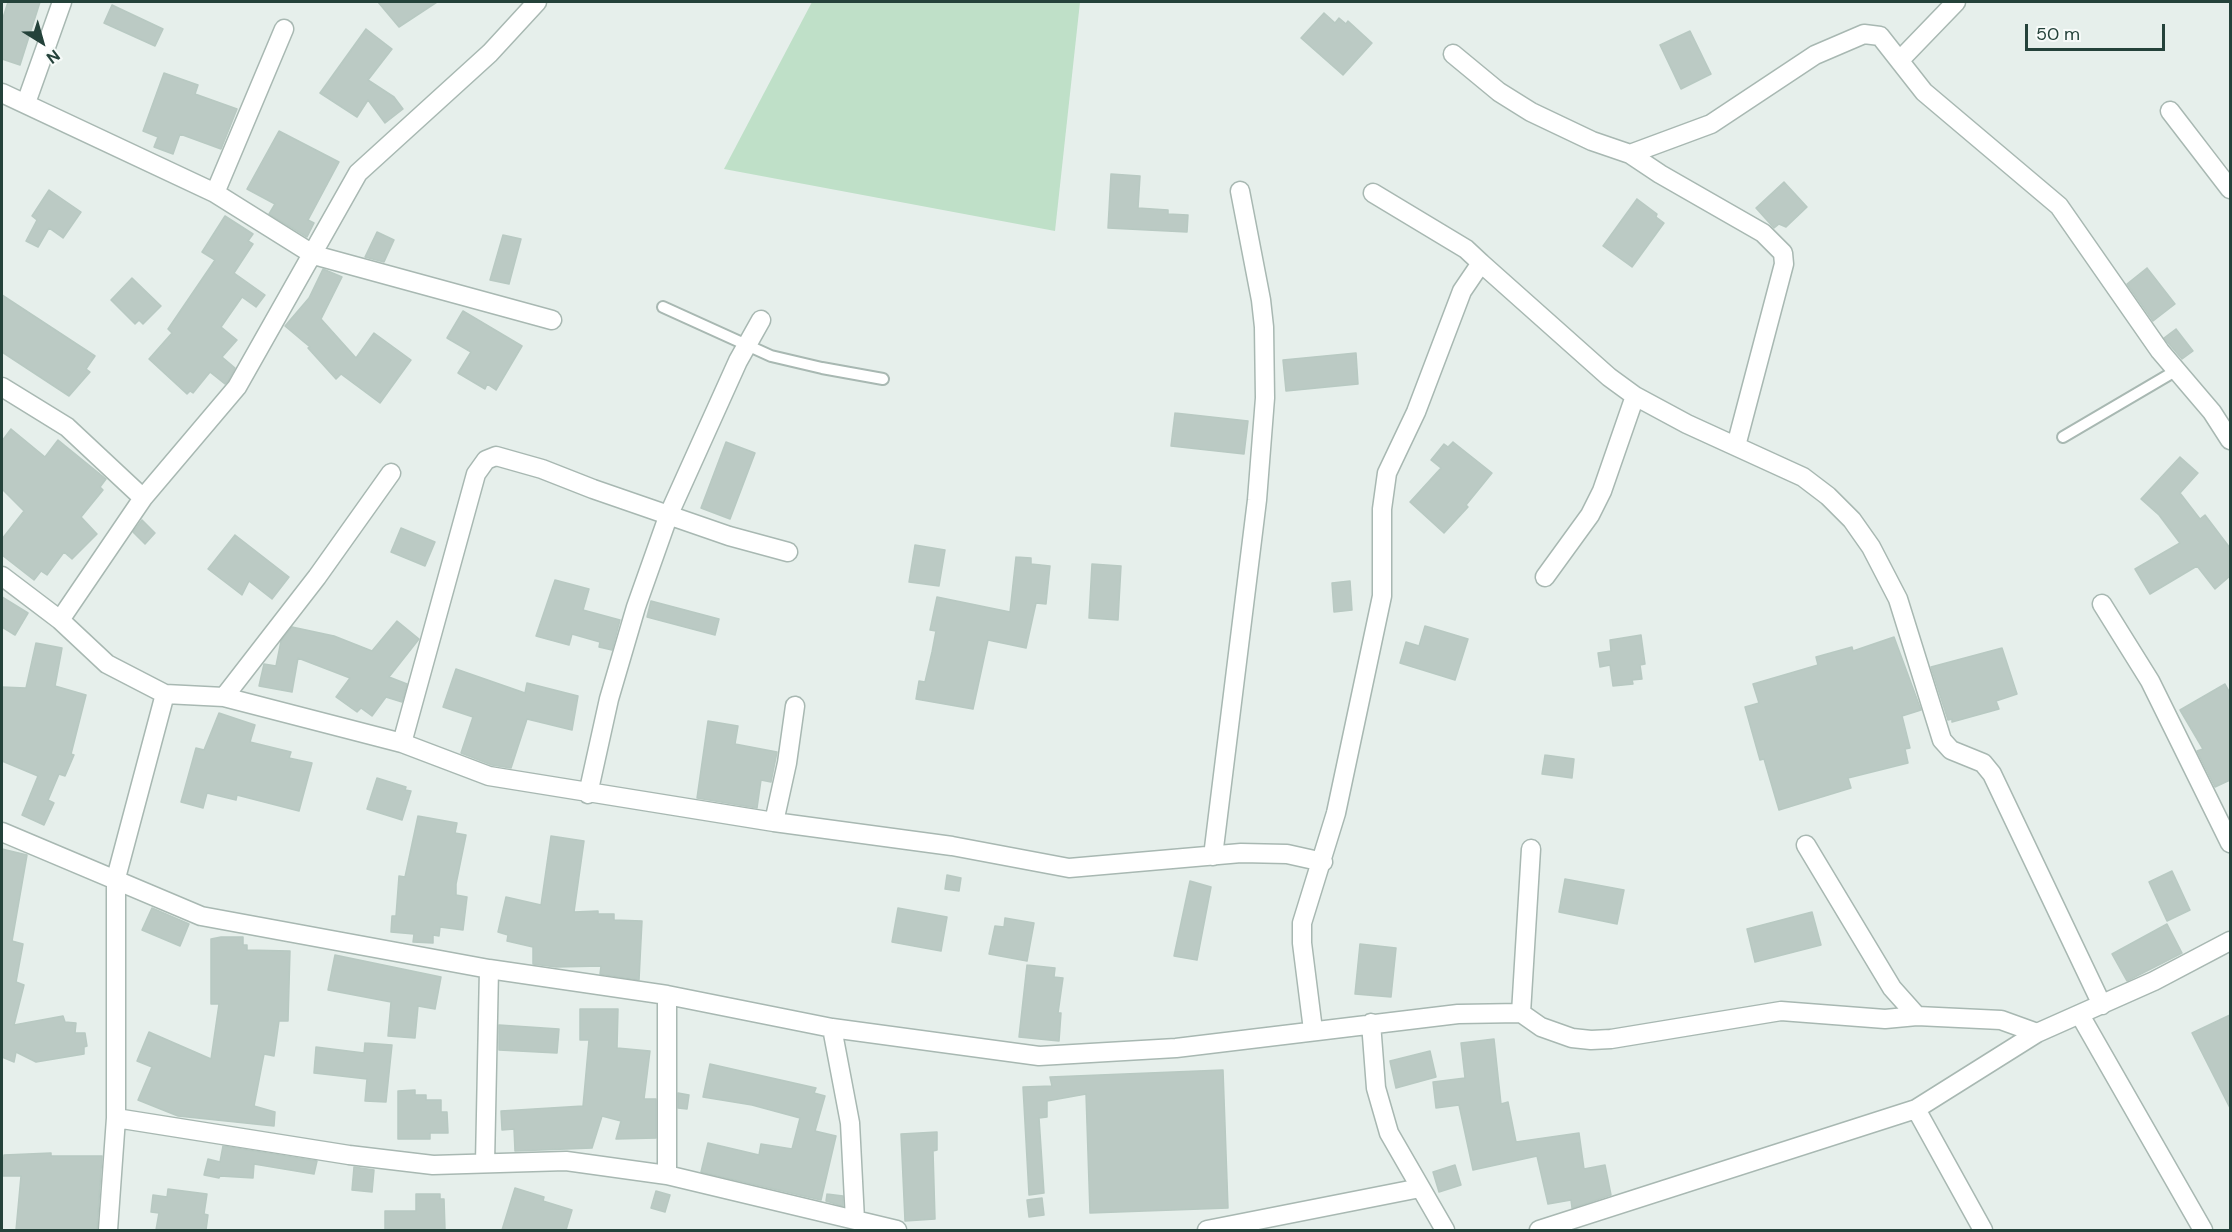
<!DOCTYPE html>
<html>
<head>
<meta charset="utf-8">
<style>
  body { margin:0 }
  #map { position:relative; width:2232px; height:1232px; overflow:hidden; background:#e6efeb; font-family:"DM Sans",sans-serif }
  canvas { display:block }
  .frame { position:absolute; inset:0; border:3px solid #24423a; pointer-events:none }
  .north { position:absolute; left:12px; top:12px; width:60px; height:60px; -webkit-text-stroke:4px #f7fbf9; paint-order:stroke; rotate:143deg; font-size:16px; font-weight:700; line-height:24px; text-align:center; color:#24423a }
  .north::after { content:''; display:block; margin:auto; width:21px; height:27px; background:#24423a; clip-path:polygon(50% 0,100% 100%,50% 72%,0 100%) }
  .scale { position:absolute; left:2025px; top:24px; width:140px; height:27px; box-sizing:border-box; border:3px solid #24423a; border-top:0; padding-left:8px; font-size:18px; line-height:21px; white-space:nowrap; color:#24423a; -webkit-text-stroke:4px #f7fbf9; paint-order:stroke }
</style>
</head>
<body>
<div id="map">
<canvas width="2232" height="1232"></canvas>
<div class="frame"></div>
<div class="north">N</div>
<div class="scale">50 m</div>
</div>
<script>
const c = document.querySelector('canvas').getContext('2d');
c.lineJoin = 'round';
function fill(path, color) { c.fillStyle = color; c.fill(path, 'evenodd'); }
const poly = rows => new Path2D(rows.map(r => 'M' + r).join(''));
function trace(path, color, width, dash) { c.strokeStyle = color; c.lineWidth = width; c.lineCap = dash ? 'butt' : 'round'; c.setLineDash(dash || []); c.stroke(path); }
fill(poly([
  [812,2,1080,2,1055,231,724,169]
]), '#bfe0c8');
const building = poly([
  [8,2,40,2,20,65,2,59,2,21,8,2],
  [378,2,437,2,399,27,378,2],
  [112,5,163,29,155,46,104,23,112,5],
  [1324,13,1335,23,1339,18,1346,24,1348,21,1372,43,1343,75,1301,38,1324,13],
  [366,29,392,49,368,80,394,97,403,109,385,123,368,100,357,117,320,93,366,29],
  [1690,31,1711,74,1681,89,1660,45,1690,31],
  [164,73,198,85,195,94,237,109,221,149,180,134,173,154,154,147,158,137,143,131,164,73],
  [279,131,339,162,308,220,314,223,307,237,269,214,275,204,247,189,279,131],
  [1111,174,1140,176,1138,208,1168,210,1168,214,1188,215,1187,232,1108,228,1111,174],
  [1784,182,1807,207,1786,227,1779,224,1774,228,1756,208,1784,182],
  [49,190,81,212,63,238,49,228,38,247,26,241,37,220,32,216,49,190],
  [1637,199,1657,214,1656,217,1664,223,1632,267,1603,246,1637,199],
  [225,216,253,234,248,241,253,244,234,273,265,295,256,307,242,297,221,327,237,340,222,357,235,368,228,381,225,384,210,372,193,393,190,391,187,394,149,359,172,333,168,329,215,260,202,252,225,216],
  [377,232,394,240,384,262,365,257,377,232],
  [503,235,521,239,509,284,490,280,503,235],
  [2147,268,2175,304,2153,321,2127,284,2147,268],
  [323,269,342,277,321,319,356,358,374,333,411,360,380,403,341,374,336,379,308,348,310,347,285,326,309,298,323,269],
  [132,278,161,306,143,324,139,320,135,324,111,300,132,278],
  [2,295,95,356,86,369,90,372,69,396,2,352,2,295],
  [463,311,522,346,496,390,487,384,485,389,458,373,471,352,447,338,463,311],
  [2176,329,2193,351,2182,359,2164,338,2176,329],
  [1356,353,1358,384,1286,391,1283,360,1356,353],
  [1175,413,1248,421,1244,454,1171,446,1175,413],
  [11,429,45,457,58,440,106,479,100,487,103,490,81,517,97,534,72,559,64,552,47,575,41,571,34,580,2,555,2,539,24,511,2,489,2,441,11,429],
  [726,442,755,453,730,519,701,508,726,442],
  [1453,442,1492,473,1466,505,1468,507,1444,533,1410,502,1441,468,1431,460,1444,444,1448,447,1453,442],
  [2180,457,2198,473,2180,493,2200,519,2205,515,2230,548,2230,576,2215,589,2197,566,2150,594,2135,569,2180,543,2159,515,2141,499,2180,457],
  [142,520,155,533,145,544,133,532,142,520],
  [401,528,435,542,425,566,391,552,401,528],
  [235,535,289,577,272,599,249,581,242,595,208,569,235,535],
  [915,545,945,550,939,586,909,582,915,545],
  [1016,557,1031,558,1031,564,1050,566,1046,604,1036,603,1026,648,988,640,973,709,916,699,919,681,925,682,932,652,936,631,930,630,937,597,1010,612,1016,557],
  [1092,564,1121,566,1118,620,1089,618,1092,564],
  [555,580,589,589,583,610,620,620,612,650,599,647,600,642,572,634,569,645,536,636,555,580],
  [1350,581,1352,610,1334,612,1332,583,1350,581],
  [2,597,28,613,15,635,2,627,2,597],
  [651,601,719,619,715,635,647,617,651,601],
  [397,621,419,639,389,677,407,684,402,702,386,697,372,716,361,708,357,712,336,697,350,678,298,658,292,692,259,686,264,664,276,666,281,641,292,627,334,636,372,651,397,621],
  [1425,626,1468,639,1455,680,1400,663,1406,642,1419,646,1425,626],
  [1641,635,1645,664,1640,665,1642,679,1632,680,1633,684,1613,686,1610,665,1600,667,1598,653,1611,651,1610,640,1641,635],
  [1894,637,1921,710,1902,716,1910,748,1905,749,1908,763,1848,778,1851,788,1779,810,1764,759,1760,760,1745,707,1759,703,1753,684,1818,665,1816,657,1852,647,1853,651,1894,637],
  [36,643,62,648,55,686,86,695,71,754,74,755,65,776,59,774,48,800,54,803,44,825,22,815,38,776,2,761,2,687,26,688,36,643],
  [2002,648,2017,694,1996,701,1999,709,1952,722,1952,719,1948,720,1931,667,2002,648],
  [456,669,525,693,527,683,578,696,572,730,527,719,511,768,492,765,461,753,473,717,443,707,456,669],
  [2225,684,2230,693,2230,780,2215,787,2197,751,2203,749,2180,710,2225,684],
  [219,713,255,725,250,742,291,752,289,758,312,763,299,811,237,795,236,800,207,793,203,808,181,802,196,748,204,750,219,713],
  [708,721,738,726,735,744,777,752,771,782,761,780,757,808,697,798,708,721],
  [1545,755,1574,759,1572,778,1542,774,1545,755],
  [377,778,406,787,405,790,411,791,402,820,367,809,377,778],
  [418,816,457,823,455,833,466,835,456,884,456,895,467,897,463,930,440,927,439,936,433,935,433,943,413,942,414,934,391,932,392,916,396,916,399,876,405,877,418,816],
  [551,836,584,841,574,912,598,911,598,914,614,914,614,920,642,921,639,980,600,974,601,966,556,967,533,964,533,947,507,941,508,935,498,932,506,897,541,905,551,836],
  [2,849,27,855,12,941,23,944,16,982,24,985,14,1025,63,1016,65,1022,76,1023,75,1033,85,1033,87,1046,84,1047,84,1054,36,1062,16,1052,14,1062,2,1057,2,849],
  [2172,871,2190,910,2167,921,2149,882,2172,871],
  [947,875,961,878,959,891,945,889,947,875],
  [1565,879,1624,890,1617,924,1559,912,1565,879],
  [1190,881,1211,887,1197,960,1174,956,1190,881],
  [152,908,189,924,180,946,142,930,152,908],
  [898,908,947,917,941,951,892,942,898,908],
  [1812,912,1821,945,1755,962,1747,929,1812,912],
  [1005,918,1034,923,1027,961,989,954,995,926,1004,927,1005,918],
  [2167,924,2182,953,2127,981,2112,954,2167,924],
  [221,937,243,937,243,945,247,945,247,950,290,951,288,1021,279,1021,274,1056,264,1054,254,1106,275,1112,274,1126,178,1116,138,1100,152,1067,137,1061,149,1032,211,1059,219,1004,211,1004,211,939,221,937],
  [1360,944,1396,948,1391,997,1355,994,1360,944],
  [335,955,441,977,435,1009,418,1006,415,1038,388,1036,391,1002,328,990,335,955],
  [1027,965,1055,968,1054,977,1063,978,1058,1013,1061,1013,1059,1041,1019,1037,1027,965],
  [580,1009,618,1009,617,1048,650,1051,644,1099,656,1099,656,1138,616,1139,621,1121,602,1116,592,1148,515,1151,514,1129,502,1130,501,1111,583,1106,589,1040,580,1040,580,1009],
  [2230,1015,2230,1108,2192,1033,2230,1015],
  [499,1025,559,1029,557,1053,499,1050,499,1025],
  [1494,1039,1501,1104,1508,1102,1516,1142,1579,1133,1584,1169,1605,1165,1611,1195,1572,1208,1571,1200,1548,1204,1537,1156,1473,1170,1459,1105,1436,1108,1433,1082,1465,1078,1461,1043,1494,1039],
  [365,1043,392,1045,386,1102,365,1101,367,1079,314,1073,316,1047,364,1053,365,1043],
  [1430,1051,1436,1077,1396,1088,1390,1061,1430,1051],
  [710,1064,816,1088,814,1093,825,1096,815,1131,836,1136,821,1200,701,1172,708,1143,759,1155,761,1144,792,1149,800,1118,752,1105,703,1097,710,1064],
  [1223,1070,1228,1208,1090,1213,1086,1094,1047,1101,1047,1117,1039,1118,1044,1193,1029,1195,1023,1087,1052,1086,1050,1077,1223,1070],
  [415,1090,415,1095,426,1095,426,1100,441,1100,441,1112,447,1112,448,1133,430,1133,430,1139,398,1139,398,1091,415,1090],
  [678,1093,689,1095,687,1109,678,1108,678,1093],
  [937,1132,937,1150,933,1151,935,1219,905,1221,901,1134,937,1132],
  [223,1146,317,1161,314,1174,254,1164,253,1178,220,1176,219,1178,204,1175,208,1159,220,1162,223,1146],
  [51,1153,51,1156,102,1156,97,1230,16,1230,21,1176,2,1176,4,1155,51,1153],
  [1455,1165,1461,1185,1439,1192,1433,1172,1455,1165],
  [354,1167,374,1170,372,1192,352,1190,354,1167],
  [515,1188,544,1197,543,1201,572,1210,566,1230,502,1230,515,1188],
  [168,1189,207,1194,204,1214,208,1215,206,1230,156,1230,159,1213,151,1212,153,1195,167,1197,168,1189],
  [656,1191,670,1195,665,1212,651,1208,656,1191],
  [416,1194,440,1194,440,1199,444,1199,445,1230,385,1230,385,1211,416,1211,416,1194],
  [827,1194,843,1196,843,1206,826,1201,827,1194],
  [1042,1198,1044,1215,1029,1217,1027,1200,1042,1198]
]);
fill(building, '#bbcac4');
trace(building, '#b8c9c2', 1.5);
const lane = poly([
  [663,307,771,356,822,368,883,379],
  [2063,437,2177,370]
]);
const street = poly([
  [1453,54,1499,92,1531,112,1592,141,1630,154,1711,124,1815,55,1864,34,1880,36,1924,92,2059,206,2160,351,2212,412,2230,440],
  [1900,60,1956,2],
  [2,93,215,193,314,255,552,320],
  [26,103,62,2],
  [2170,111,2230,189],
  [1630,154,1660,174,1763,233,1783,253,1784,264,1736,446],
  [215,193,284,29],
  [1373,193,1466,249,1481,263],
  [2,387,67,427,143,498],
  [2,576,60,620,107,664,165,694,224,697,402,743,489,776,774,822,952,846,1069,868,1241,853,1287,854,1323,862],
  [1545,577,1590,515,1602,491,1635,396],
  [2102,604,2150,681,2230,843],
  [60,620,143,498,237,387,358,173,490,53,537,2],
  [224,697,317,577,391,473],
  [402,743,476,474,486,460,496,456,542,469,593,489,729,536,788,552],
  [588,794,609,699,636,607,669,514,738,361,761,320],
  [774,822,787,763,795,706],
  [2,832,201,916,489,969,667,995,832,1028,1039,1056,1176,1048,1458,1014,1521,1013,1541,1027,1572,1038,1591,1040,1611,1039,1781,1011,1885,1019,1917,1016,2001,1020,2037,1033],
  [1806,845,1892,988,1917,1016],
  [1213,856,1257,500,1265,398,1264,327,1261,300,1240,191],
  [1521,1013,1531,849],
  [2080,1015,2203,1230],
  [1371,1023,1376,1088,1389,1133,1445,1230],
  [832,1028,850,1123,855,1220],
  [1313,1030,1302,943,1302,923,1336,813,1382,596,1382,509,1387,473,1416,412,1462,291,1481,263,1609,377,1635,396,1687,424,1803,477,1828,496,1852,520,1871,547,1898,599,1942,740,1951,750,1983,763,1992,774,2102,1005],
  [1916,1109,1983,1230],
  [116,1118,349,1155,433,1165,566,1161,667,1175,897,1230],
  [485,1163,489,969],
  [667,1175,667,995],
  [108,1230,116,1118,116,878,165,694],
  [1207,1230,1420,1188],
  [1539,1230,1916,1109,2037,1033,2154,981,2230,941]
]);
trace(lane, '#a8b8b2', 14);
trace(street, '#a8b8b2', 21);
trace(lane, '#fff', 10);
trace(street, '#fff', 18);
</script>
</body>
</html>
